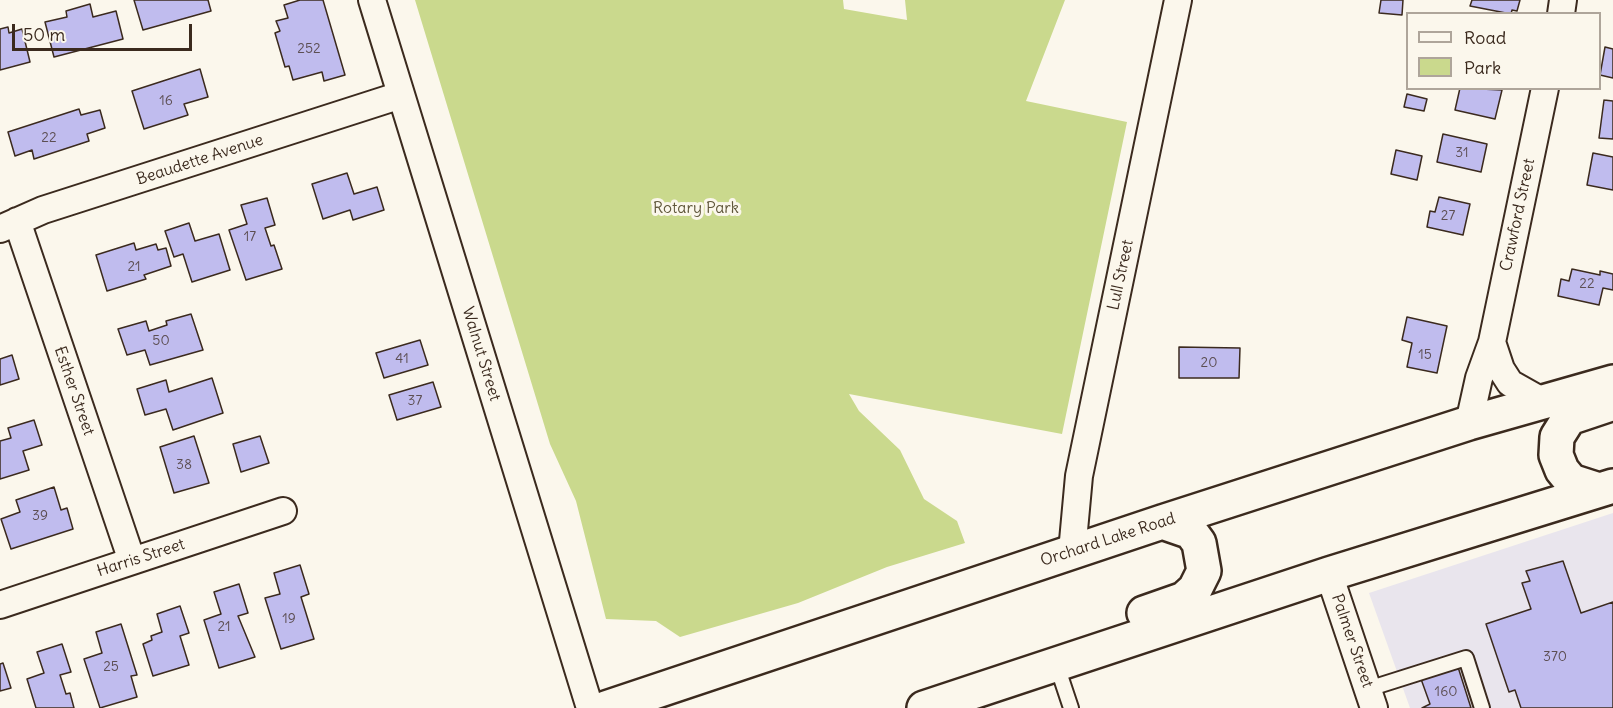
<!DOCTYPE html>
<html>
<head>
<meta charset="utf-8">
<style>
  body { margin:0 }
  #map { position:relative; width:1613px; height:708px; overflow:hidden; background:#fbf7ec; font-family:Delius,sans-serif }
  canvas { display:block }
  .legend { position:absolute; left:1406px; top:12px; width:195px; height:78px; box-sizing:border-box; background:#fbf7ec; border:2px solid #aea59a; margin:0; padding:8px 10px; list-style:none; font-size:18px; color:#3b2a1e }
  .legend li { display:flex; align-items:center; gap:12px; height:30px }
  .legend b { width:30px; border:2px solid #aea59a }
  .scale { position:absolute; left:12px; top:24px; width:180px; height:27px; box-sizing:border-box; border:3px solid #3b2a1e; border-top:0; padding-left:8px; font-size:18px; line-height:21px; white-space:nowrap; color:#3b2a1e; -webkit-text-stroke:4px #fbf7ec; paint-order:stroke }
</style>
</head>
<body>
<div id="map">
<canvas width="1613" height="708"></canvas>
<ul class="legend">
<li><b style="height:8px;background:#fbf7ec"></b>Road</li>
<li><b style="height:16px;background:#cad98d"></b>Park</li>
</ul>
<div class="scale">50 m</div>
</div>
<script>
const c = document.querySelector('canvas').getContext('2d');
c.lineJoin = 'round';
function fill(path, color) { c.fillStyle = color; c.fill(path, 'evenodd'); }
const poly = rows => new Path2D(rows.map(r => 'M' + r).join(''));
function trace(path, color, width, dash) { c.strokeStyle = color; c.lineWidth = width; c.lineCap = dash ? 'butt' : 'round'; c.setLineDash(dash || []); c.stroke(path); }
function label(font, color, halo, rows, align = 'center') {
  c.font = font + ' Delius,sans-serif'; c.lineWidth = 6; c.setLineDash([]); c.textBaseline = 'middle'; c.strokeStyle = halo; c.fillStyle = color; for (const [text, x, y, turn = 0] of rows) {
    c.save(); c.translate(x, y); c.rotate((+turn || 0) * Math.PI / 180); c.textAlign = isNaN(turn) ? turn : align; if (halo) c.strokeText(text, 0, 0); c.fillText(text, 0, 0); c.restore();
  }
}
fill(poly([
  [1613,513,1613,708,1410,708,1369,593]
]), '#e9e5ed');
fill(poly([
  [415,0,843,0,844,9,907,20,905,0,1065,0,1026,101,1127,122,1062,434,849,394,859,411,900,450,924,499,957,521,965,543,887,567,798,603,680,637,656,621,606,619,576,501,550,444]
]), '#cad98d');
const building = poly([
  [134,0,208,0,211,11,143,30,134,0],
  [300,0,323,0,345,75,324,81,322,72,293,80,289,66,285,67,275,33,280,31,276,21,288,18,284,5,300,0],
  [1381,0,1403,0,1402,15,1379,13,1381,0],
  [1472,0,1520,0,1517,11,1512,10,1511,14,1470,6,1472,0],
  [90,4,93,17,116,11,123,39,54,57,45,22,67,17,66,11,90,4],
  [8,27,9,33,22,29,30,62,0,70,0,29,8,27],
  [1605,47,1613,49,1613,78,1600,75,1605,47],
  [200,69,208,97,184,104,188,115,144,129,132,91,200,69],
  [1460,88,1502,90,1495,119,1455,110,1460,88],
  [1407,94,1427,99,1424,111,1404,107,1407,94],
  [1604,100,1613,101,1613,139,1599,138,1604,100],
  [79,109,81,115,100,110,105,128,87,134,89,141,34,159,32,150,15,156,8,132,79,109],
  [1443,134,1487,144,1481,172,1437,162,1443,134],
  [1396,150,1422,156,1417,180,1391,174,1396,150],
  [1593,153,1613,157,1613,190,1587,185,1593,153],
  [347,173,354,194,377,187,384,210,353,220,350,210,323,219,312,184,347,173],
  [1439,197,1470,204,1463,235,1427,227,1430,211,1435,212,1439,197],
  [267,198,275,225,265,228,271,246,274,245,282,269,246,280,229,230,247,224,241,205,267,198],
  [189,223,195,241,219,234,230,270,192,282,183,254,174,257,165,231,189,223],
  [134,243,136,250,156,244,158,250,166,248,171,266,144,275,146,279,107,291,96,255,134,243],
  [1572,269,1600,275,1600,271,1613,274,1613,290,1603,288,1599,305,1558,296,1561,279,1569,281,1572,269],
  [191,314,203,350,150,365,145,350,127,355,118,329,146,321,149,331,167,325,166,321,191,314],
  [1407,317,1447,326,1437,373,1407,367,1412,343,1402,340,1407,317],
  [420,340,428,365,384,378,376,353,420,340],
  [1179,347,1240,348,1239,378,1179,378,1179,347],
  [12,355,19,379,0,385,0,359,12,355],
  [212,378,223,413,173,430,166,409,145,415,137,389,166,380,169,392,212,378],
  [433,382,441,407,397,420,389,395,433,382],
  [34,420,42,445,23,451,29,470,0,479,0,441,11,438,8,428,34,420],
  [194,436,209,483,174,493,160,447,194,436],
  [260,436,269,463,241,472,233,444,260,436],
  [54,487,61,510,67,508,73,529,11,549,1,519,20,512,16,500,54,487],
  [1563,561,1581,613,1613,602,1613,708,1521,708,1515,690,1509,692,1486,624,1531,609,1522,583,1530,581,1526,571,1563,561],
  [300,565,309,594,301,597,314,639,281,649,265,598,280,594,274,573,300,565],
  [239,584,248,613,238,616,255,657,219,668,204,620,221,614,214,592,239,584],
  [180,606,189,633,180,636,189,665,153,676,143,644,152,640,151,636,162,632,157,614,180,606],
  [121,624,137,675,131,676,137,697,100,708,84,659,102,653,96,632,121,624],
  [62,644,71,672,60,675,66,694,70,693,74,708,36,708,27,679,44,673,37,652,62,644],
  [3,663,11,688,0,691,0,664,3,663],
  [1458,667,1471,708,1422,708,1430,704,1421,679,1458,667]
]);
fill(building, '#c0bcee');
trace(building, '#3b2a1e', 1.5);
const lane = poly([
  [1056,663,1071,708],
  [1368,689,1466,658,1482,708]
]);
const street = poly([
  [372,0,590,708],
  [1561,14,1563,0],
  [17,221,132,561],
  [0,229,43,210,401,95],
  [1492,342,1501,369,1510,383,1542,401],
  [1469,423,1479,378,1492,342,1545,88],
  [1072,552,1079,476,1178,0],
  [1329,574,1374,708],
  [0,605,283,511]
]);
const secondary = poly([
  [1599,490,1571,481,1562,470,1556,455,1557,437,1569,418,1611,404],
  [1144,613,1184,599,1195,589,1204,571,1199,543,1191,532,1162,522],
  [606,708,1162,522,1469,423,1613,382],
  [924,708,1329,574,1613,486]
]);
trace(lane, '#3b2a1e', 18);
trace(street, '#3b2a1e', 30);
trace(secondary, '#3b2a1e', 38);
trace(lane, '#fbf7ec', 14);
trace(street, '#fbf7ec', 26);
trace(secondary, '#fbf7ec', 33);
label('14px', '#5c4e52', null, [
  ["252",309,49],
  ["16",166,101],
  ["22",49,138],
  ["31",1462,153],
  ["27",1448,216],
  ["17",250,237],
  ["21",134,267],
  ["22",1587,284],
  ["50",161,341],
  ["15",1425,355],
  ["41",402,359],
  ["20",1209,363],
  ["37",415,401],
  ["38",184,465],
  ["39",40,516],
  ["19",289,619],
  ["21",224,627],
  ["370",1555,657],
  ["25",111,667],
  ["160",1446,692]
]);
label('16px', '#3b2a1e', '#fbf7ec', [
  ["Beaudette Avenue",200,160,-18],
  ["Crawford Street",1518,215,-78],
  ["Lull Street",1121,275,-78],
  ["Walnut Street",481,354,73],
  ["Esther Street",74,391,71],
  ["Orchard Lake Road",1108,540,-18],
  ["Harris Street",141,558,-18],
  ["Palmer Street",1352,641,71]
]);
label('16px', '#5f563a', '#fbf7ec', [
  ["Rotary Park",696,208]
]);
</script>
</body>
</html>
